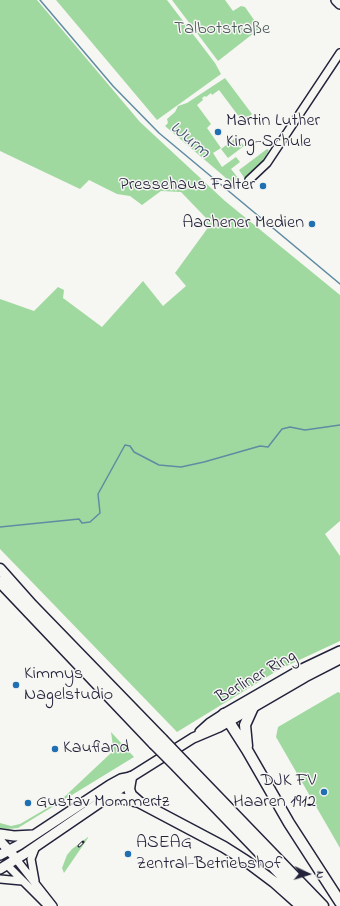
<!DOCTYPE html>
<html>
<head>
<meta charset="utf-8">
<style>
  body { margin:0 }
  #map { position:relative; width:340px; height:906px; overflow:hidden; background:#f6f6f2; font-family:"Indie Flower",sans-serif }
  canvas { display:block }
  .north { position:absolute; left:288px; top:854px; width:40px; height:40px; -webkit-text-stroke:3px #f6f6f2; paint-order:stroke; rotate:94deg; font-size:11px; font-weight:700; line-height:16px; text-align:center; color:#22223b }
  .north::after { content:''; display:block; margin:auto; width:14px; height:18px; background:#22223b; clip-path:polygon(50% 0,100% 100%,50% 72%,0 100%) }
</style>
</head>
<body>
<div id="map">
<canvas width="340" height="906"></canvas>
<div class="north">N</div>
</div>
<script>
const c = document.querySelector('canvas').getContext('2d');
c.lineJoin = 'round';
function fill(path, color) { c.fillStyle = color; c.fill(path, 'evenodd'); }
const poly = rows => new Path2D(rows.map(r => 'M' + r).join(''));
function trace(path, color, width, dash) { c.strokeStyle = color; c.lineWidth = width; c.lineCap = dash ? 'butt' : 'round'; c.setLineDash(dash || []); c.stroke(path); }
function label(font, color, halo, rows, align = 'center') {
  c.font = font + ' "Indie Flower",sans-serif'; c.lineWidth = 3; c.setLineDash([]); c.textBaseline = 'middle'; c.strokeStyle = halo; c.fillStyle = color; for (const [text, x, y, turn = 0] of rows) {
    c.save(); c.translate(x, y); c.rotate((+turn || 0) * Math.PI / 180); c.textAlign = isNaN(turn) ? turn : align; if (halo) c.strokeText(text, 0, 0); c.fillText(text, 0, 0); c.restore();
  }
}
fill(poly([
  [0,0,37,0,140,122,225,201,340,295,340,521,325,534,340,556,340,641,280,669,177,732,0,549,0,299,34,311,58,287,64,290,63,298,102,327,143,281,163,306,186,286,175,273,207,229,206,218,181,192,161,191,142,205,130,196,117,194,89,180,80,189,0,151],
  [56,0,167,0,215,63,221,74,157,120],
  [172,0,225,0,233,11,241,6,245,7,259,27,259,29,218,61],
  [225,78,252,114,243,122,219,90,212,95,211,93,206,97,205,96,202,98,203,100,197,105,211,124,207,128,221,148,213,153,222,167,236,157,240,162,231,169,242,183,239,186,233,184,165,126,168,123,167,119,175,112,178,106,187,103],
  [237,137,244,146,228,158,221,149],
  [267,149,269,150,259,168,245,179,239,170],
  [338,692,340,693,340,848,276,737,278,727],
  [111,732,134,757,18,828,8,829,0,828,0,823,11,826,20,824,61,800,112,752,113,746],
  [88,837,88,838,64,873,62,868,67,855,72,849]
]), '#a0d99f');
trace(poly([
  [40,0,113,86,159,133,340,284],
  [0,527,79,519,82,523,90,522,100,513,98,494,125,445,130,446,134,452,159,465,181,467,204,462,260,446,268,447,282,429,290,427,305,430,340,425]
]), '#5f8ca3', 1.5);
const minor = poly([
  [249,180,267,163,340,53],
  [16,859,53,906],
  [7,865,48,906],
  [0,879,22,881],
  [35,881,31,859,36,846]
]);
const major = poly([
  [336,0,340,4],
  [200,732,210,723,224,714,302,669,340,651],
  [0,834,14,836,33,835],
  [0,841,13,855],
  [0,855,19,845,110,785,121,779,131,777,193,738,219,727,305,677,340,659],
  [0,869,26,853,124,786,131,777]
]);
const highway = poly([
  [0,569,32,605,162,739],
  [0,582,154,744],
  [224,714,247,750,289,823,340,902],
  [247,746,245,725,254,705],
  [185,763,323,906],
  [177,767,311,906],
  [131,777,129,789,131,795,139,802,224,847,246,861,274,882,301,906],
  [105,799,119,798,139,802]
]);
trace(minor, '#22223b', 10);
trace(major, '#22223b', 12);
trace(highway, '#22223b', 13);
trace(minor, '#f6f6f2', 7);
trace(major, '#f6f6f2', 9);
trace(highway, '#f6f6f2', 10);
const rail = poly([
  [79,846,83,842]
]);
trace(rail, '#22223b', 3);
trace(rail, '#f6f6f2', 1.5, [4.5]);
const highwayBridge = poly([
  [162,739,185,763],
  [154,744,177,767]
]);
trace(highwayBridge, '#22223b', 13, []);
trace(highwayBridge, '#f6f6f2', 10);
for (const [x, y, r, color] of [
  [218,132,4,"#1f6fb2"],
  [263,186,4,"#1f6fb2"],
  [312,224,4,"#1f6fb2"],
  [16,685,4,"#1f6fb2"],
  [55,749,4,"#1f6fb2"],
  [324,792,4,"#1f6fb2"],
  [28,803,4,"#1f6fb2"],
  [128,854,4,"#1f6fb2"]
]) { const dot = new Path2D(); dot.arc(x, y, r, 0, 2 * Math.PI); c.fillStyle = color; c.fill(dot); trace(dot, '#f6f6f2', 1.5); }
label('18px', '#485959', '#f6f6f2', [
  ["Talbotstraße",222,30]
]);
label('18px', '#22223b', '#f6f6f2', [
  ["Martin Luther",226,122],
  ["King-Schule",226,143],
  ["Pressehaus Falter",255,186,"right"],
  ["Aachener Medien",304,224,"right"],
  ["Kimmys",24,675],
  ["Nagelstudio",24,696],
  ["Kaufland",63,749],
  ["DJK FV",316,782,"right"],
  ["Haaren 1912",316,803,"right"],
  ["Gustav Mommertz",36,803],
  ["ASEAG",136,844],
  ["Zentral-Betriebshof",136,865]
], 'left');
label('18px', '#22223b', '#f6f6f2', [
  ["Berliner Ring",257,678,-30]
]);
label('italic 19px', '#41576f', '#f6f6f2', [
  ["Wurm",189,141,40]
]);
</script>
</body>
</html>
